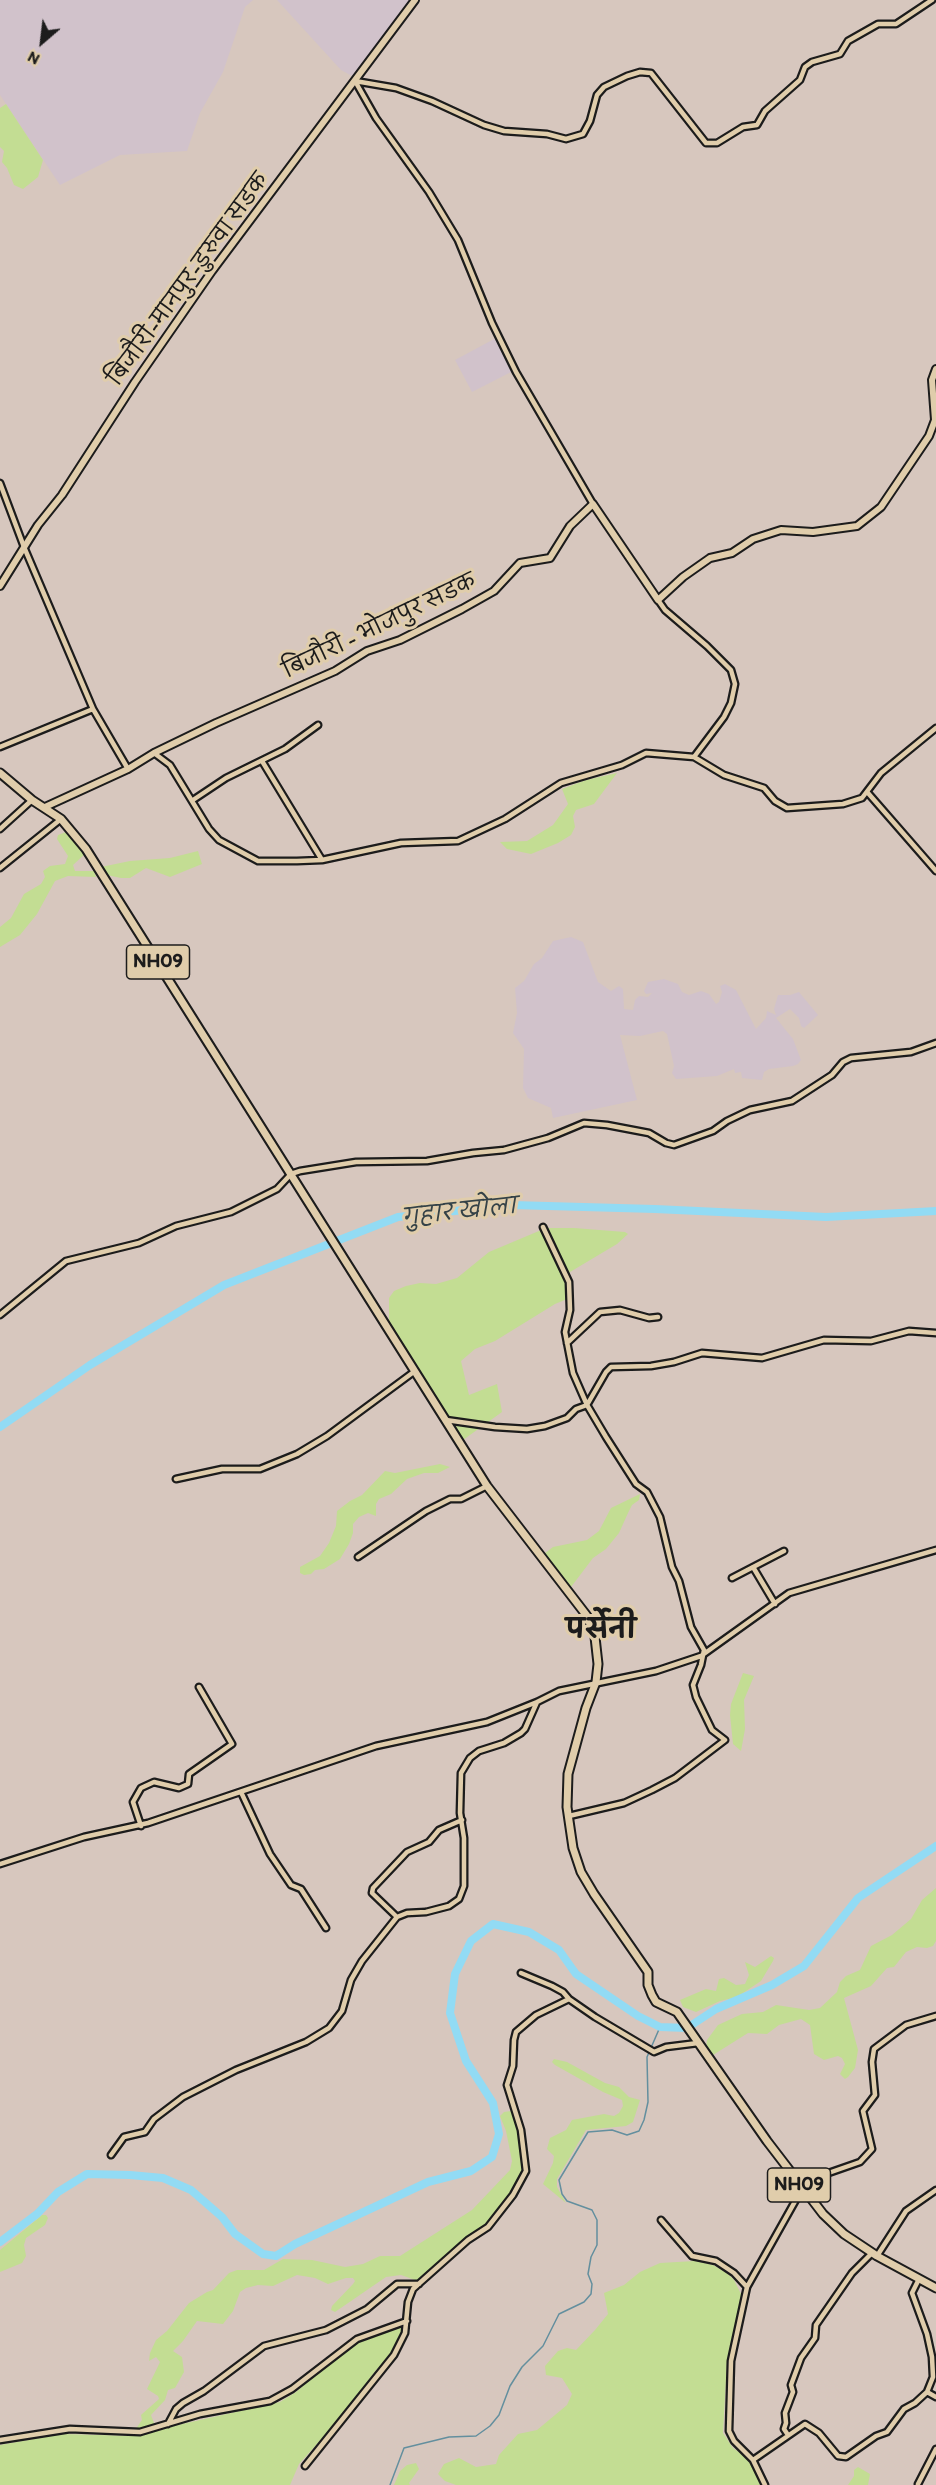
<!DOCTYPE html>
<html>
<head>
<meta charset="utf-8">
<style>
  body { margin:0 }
  #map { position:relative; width:936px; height:2485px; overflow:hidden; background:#d7c7be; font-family:Itim,sans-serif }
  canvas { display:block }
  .north { position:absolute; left:12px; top:12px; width:60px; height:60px; -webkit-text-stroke:4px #e0cdab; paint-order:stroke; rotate:208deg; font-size:16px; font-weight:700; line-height:24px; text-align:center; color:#1c1c1c }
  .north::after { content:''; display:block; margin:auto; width:21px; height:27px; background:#1c1c1c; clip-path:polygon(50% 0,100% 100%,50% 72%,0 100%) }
</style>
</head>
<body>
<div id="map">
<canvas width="936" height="2485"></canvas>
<div class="north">N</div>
</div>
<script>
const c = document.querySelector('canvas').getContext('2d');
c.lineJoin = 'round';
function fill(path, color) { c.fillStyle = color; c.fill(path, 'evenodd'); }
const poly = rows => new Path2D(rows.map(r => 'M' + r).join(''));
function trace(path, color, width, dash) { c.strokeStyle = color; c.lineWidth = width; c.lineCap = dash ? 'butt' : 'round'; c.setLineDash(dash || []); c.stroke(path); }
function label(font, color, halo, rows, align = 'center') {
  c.font = font + ' Itim,"Playpen Sans Deva",sans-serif'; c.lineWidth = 6; c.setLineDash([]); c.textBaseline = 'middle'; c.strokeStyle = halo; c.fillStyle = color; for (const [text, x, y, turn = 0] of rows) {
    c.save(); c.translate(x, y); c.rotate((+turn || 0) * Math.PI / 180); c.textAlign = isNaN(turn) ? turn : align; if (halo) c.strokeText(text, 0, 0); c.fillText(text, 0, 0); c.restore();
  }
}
fill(poly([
  [0,0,253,0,245,7,223,72,200,113,187,151,120,155,60,185,0,95],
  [277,0,412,0,354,77,341,70],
  [496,338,513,371,472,392,455,360],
  [571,937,583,942,598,982,611,991,619,986,623,989,624,1009,633,1010,635,1000,639,996,648,997,652,993,646,994,644,991,648,982,664,979,678,984,682,992,689,995,701,991,709,994,716,1004,719,1002,722,992,720,986,725,984,736,990,756,1029,766,1018,767,1011,776,1015,774,1009,778,995,790,995,799,992,818,1015,804,1028,801,1026,799,1018,790,1009,776,1018,793,1039,801,1060,798,1064,793,1066,769,1069,764,1072,762,1080,742,1078,741,1072,735,1073,734,1069,717,1076,676,1079,672,1073,674,1066,667,1034,663,1031,640,1036,620,1035,637,1100,553,1118,551,1108,528,1098,523,1088,524,1049,513,1033,517,1013,515,988,524,981,534,964,542,958,553,941]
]), '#d1c2cb');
fill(poly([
  [6,104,43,160,38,177,23,189,14,185,7,168,2,162,4,151,0,147,0,108],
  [617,773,594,804,576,810,573,816,575,827,571,835,558,843,531,854,507,849,500,842,527,841,553,825,568,804,562,789,586,780],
  [66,832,85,854,73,865,75,871,94,871,96,877,68,876,55,881,37,914,20,935,0,947,0,927,11,918,24,894,41,884,45,877,43,871,50,866,65,864,68,856,57,839,58,835],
  [198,851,202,864,170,877,146,868,130,878,121,878,107,875,101,867,130,861,170,858],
  [546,1228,574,1228,625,1232,628,1234,617,1244,570,1272,568,1276,572,1297,555,1304,495,1341,475,1349,461,1361,469,1395,497,1384,502,1412,463,1440,389,1321,389,1298,394,1291,406,1286,420,1283,436,1284,457,1278,489,1252],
  [440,1464,450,1467,438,1473,424,1473,407,1479,391,1494,379,1499,376,1504,376,1516,368,1513,359,1517,353,1524,353,1533,349,1544,340,1559,324,1569,315,1570,311,1574,304,1575,300,1573,300,1567,320,1556,329,1543,336,1526,337,1511,350,1501,362,1495,385,1471,395,1473],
  [640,1494,639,1500,632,1505,628,1513,619,1533,606,1549,593,1558,571,1587,544,1554,553,1547,587,1540,599,1531,611,1508],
  [743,1673,754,1676,744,1700,745,1729,741,1751,733,1744,730,1715,731,1704],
  [936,1888,936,1941,933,1946,927,1948,917,1947,906,1952,894,1967,887,1968,871,1986,844,1998,858,2050,855,2068,848,2077,845,2079,840,2074,845,2064,842,2058,838,2056,824,2060,814,2054,810,2025,801,2019,779,2025,767,2034,748,2033,713,2055,706,2048,707,2040,718,2025,742,2014,763,2012,776,2005,809,2010,820,2008,837,1992,840,1982,846,1976,860,1970,871,1946,892,1935,911,1919,922,1900],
  [771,1956,774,1958,773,1961,761,1981,737,1997,720,2001,696,2012,683,2007,680,2000,706,1989,716,1991,719,1979,724,1978,736,1985,745,1984,749,1975,745,1962,755,1967],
  [554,2059,567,2062,605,2083,619,2087,629,2097,640,2100,633,2122,626,2126,586,2130,557,2179,557,2187,566,2203,543,2184,553,2163,554,2156,547,2149,550,2138,566,2130,572,2120,604,2114,614,2116,619,2113,623,2106,622,2100,603,2092,555,2065,552,2062],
  [511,2111,518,2128,523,2158,521,2179,486,2226,465,2238,418,2281,401,2275,386,2277,335,2312,331,2310,332,2306,353,2284,355,2281,353,2278,346,2278,328,2284,315,2278,297,2275,273,2286,258,2285,246,2288,240,2292,233,2311,223,2324,197,2321,183,2341,173,2351,182,2357,184,2372,175,2388,168,2390,165,2400,151,2415,154,2423,160,2429,280,2402,296,2392,357,2340,405,2324,404,2333,391,2355,376,2370,344,2414,299,2464,290,2485,0,2485,0,2445,62,2434,136,2436,135,2430,142,2420,141,2415,159,2399,158,2396,147,2389,160,2362,156,2357,149,2361,150,2353,156,2340,167,2331,189,2303,207,2292,213,2290,229,2273,237,2270,264,2270,283,2259,312,2260,345,2267,363,2264,380,2256,400,2256,472,2210,510,2170,512,2161,506,2131,500,2116,504,2112],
  [42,2215,46,2215,48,2218,45,2225,26,2238,24,2245,26,2256,22,2263,0,2272,0,2250],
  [695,2261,713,2265,727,2273,734,2280,742,2296,727,2361,723,2433,733,2448,750,2460,762,2485,456,2485,445,2481,438,2474,444,2464,459,2458,476,2467,496,2464,499,2455,518,2434,537,2430,567,2405,572,2394,562,2378,546,2375,545,2366,558,2351,567,2348,576,2350,595,2330,608,2314,604,2293,624,2285,640,2272,660,2263],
  [416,2463,419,2469,409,2483,410,2485,394,2485,400,2471,407,2465],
  [858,2467,870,2474,868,2485,848,2485,854,2476,854,2470]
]), '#c3dd93');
trace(poly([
  [390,2485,404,2448,449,2437,476,2436,490,2426,499,2415,510,2386,522,2367,543,2346,559,2314,584,2302,591,2294,592,2284,588,2274,591,2257,597,2245,597,2220,592,2210,567,2201,562,2194,559,2180,588,2132,612,2130,627,2135,639,2131,644,2120,648,2102,647,2057,660,2027]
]), '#638f9e', 1.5);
trace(poly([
  [0,1427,90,1365,224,1285,398,1217,512,1205,655,1209,826,1217,936,1211],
  [0,2242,37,2214,58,2192,87,2174,130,2175,163,2178,191,2190,222,2217,235,2234,263,2254,276,2256,295,2244,428,2182,471,2171,492,2157,499,2134,493,2103,466,2061,450,2013,455,1974,471,1941,493,1924,529,1932,559,1950,576,1974,638,2016,660,2027,687,2028,716,2009,772,1985,804,1966,858,1898,936,1846]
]), '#92dbf4', 8);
const street = poly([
  [355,81,396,88,432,101,484,125,504,131,547,134,566,139,583,134,590,121,597,95,604,87,627,76,640,72,651,73,706,143,717,143,743,127,757,125,765,111,800,80,805,67,812,62,840,54,848,41,878,24,896,24,932,0],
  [355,81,376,118,429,192,458,240,492,323,516,372,593,504],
  [0,483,24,547,93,709,128,769],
  [658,600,665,610,707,646,731,670,735,684,731,703,724,717,694,757],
  [0,747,93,709],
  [154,753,170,765,209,829,219,840,258,861,297,861,322,860,401,843,458,841,505,819,561,783,622,765,646,753,694,757,724,775,764,788,775,801,787,808,843,804,862,798,881,773,936,728],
  [262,761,322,860],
  [868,793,936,871],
  [193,800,226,778,285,749,318,725],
  [0,829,32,800],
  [0,868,61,819],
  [543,1227,569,1282,570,1310,565,1332,573,1373,587,1405,606,1437,636,1484,647,1492,660,1517,672,1567,679,1581,691,1627,704,1650,701,1665,693,1685,696,1697,712,1730,725,1740,675,1778,652,1790,624,1803,569,1816],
  [0,1315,66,1261,139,1243,176,1226,231,1212,277,1189,291,1174,300,1171,356,1162,427,1161,473,1153,504,1150,548,1138,584,1123,607,1125,649,1133,666,1143,674,1145,713,1131,727,1121,750,1110,792,1101,832,1075,843,1062,851,1058,911,1052,936,1043],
  [567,1343,600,1312,620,1310,649,1318,658,1317],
  [446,1420,495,1427,527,1429,545,1426,567,1418,576,1409,587,1405,606,1372,611,1367,651,1366,674,1362,702,1353,762,1358,824,1340,871,1341,909,1331,936,1333],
  [176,1479,222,1469,260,1469,297,1454,327,1436,415,1371],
  [358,1557,426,1511,450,1499,461,1499,487,1486],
  [753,1567,775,1604],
  [732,1578,784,1551],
  [241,1792,270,1854,291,1885,301,1889,326,1928],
  [141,1826,133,1802,141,1788,154,1782,179,1788,188,1784,189,1774,232,1744,199,1687],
  [0,1864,84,1837,148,1823,376,1746,487,1722,537,1702,559,1691,656,1671,701,1656,789,1593,936,1550],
  [397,1917,372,1893,373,1888,407,1852,429,1842,439,1830,462,1820],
  [521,1973,552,1986,563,1992,569,1999],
  [111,2155,124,2137,145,2132,154,2119,183,2097,236,2070,306,2042,329,2028,342,2011,351,1980,362,1961,397,1917,407,1913,426,1912,449,1906,459,1899,464,1886,464,1838,460,1813,461,1773,470,1758,479,1751,504,1743,521,1733,525,1729,537,1702],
  [661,2220,692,2256,716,2261,734,2273,747,2287],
  [877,2256,906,2211,936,2190],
  [927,2392,936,2397],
  [168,2424,176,2409,183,2403,204,2391,264,2346,326,2330,367,2309,397,2284,419,2284],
  [788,2435,784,2429,786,2423,785,2413,793,2392,791,2385,801,2358,815,2338,816,2325,852,2273,872,2253],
  [0,2440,70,2429,140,2432,200,2414,270,2401,292,2389,357,2339,407,2321],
  [753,2460,805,2424,819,2433,838,2456,846,2457,876,2436,887,2432,904,2409,915,2403,927,2392,933,2377,932,2357,927,2334,912,2293,919,2279],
  [305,2466,394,2355,405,2333,408,2302,413,2289,468,2240,488,2227,513,2195,526,2171,521,2130,507,2085,513,2066,514,2040,516,2032,536,2015,569,1999,595,2017,654,2052,666,2047,698,2043],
  [918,2484,936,2449],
  [765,2485,753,2460,734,2441,729,2431,731,2361,747,2287,802,2189,817,2177,860,2162,872,2149,863,2111,875,2095,872,2062,874,2049,906,2025,936,2016]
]);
const secondary = poly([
  [0,586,38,525,62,495,135,382,212,271,415,0],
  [45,807,128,769,154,753,216,723,335,671,367,651,400,640,462,609,494,591,520,563,550,558,570,526,593,504,658,600,683,577,710,558,732,553,753,539,781,530,813,532,857,526,881,507,929,436,935,420,932,380,936,369]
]);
const primary = poly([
  [0,773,32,800,61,819,86,849,487,1486,587,1616,595,1637,598,1664,596,1682,586,1708,568,1774,567,1807,573,1848,581,1872,594,1894,648,1972,648,1985,652,1995,656,2002,677,2012,767,2141,823,2214,844,2234,877,2256,936,2288]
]);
trace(street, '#1c1c1c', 9);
trace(secondary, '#1c1c1c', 10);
trace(primary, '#1c1c1c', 11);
trace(street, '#e0cdab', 4.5);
trace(secondary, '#e0cdab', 6);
trace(primary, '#e0cdab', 7);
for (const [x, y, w] of [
  [158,962,63],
  [799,2185,63]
]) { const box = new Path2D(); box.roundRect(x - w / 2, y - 17, w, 34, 4.5); c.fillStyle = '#e0cdab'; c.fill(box); trace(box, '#1c1c1c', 1.5); }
label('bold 20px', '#1c1c1c', null, [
  ["NH09",158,962],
  ["NH09",799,2185]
]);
label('21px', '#1c1c1c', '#e0cdab', [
  ["बिजौरी-मानपुर-डुरुवा सडक",189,280,-54],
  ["बिजौरी - भोजपुर सडक",380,627,-26]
]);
label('italic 22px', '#344247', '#e0cdab', [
  ["गुहार खोला",459,1213,-6]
]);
label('bold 27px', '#1c1c1c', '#e0cdab', [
  ["पर्सेनी",601,1631]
]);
</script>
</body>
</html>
